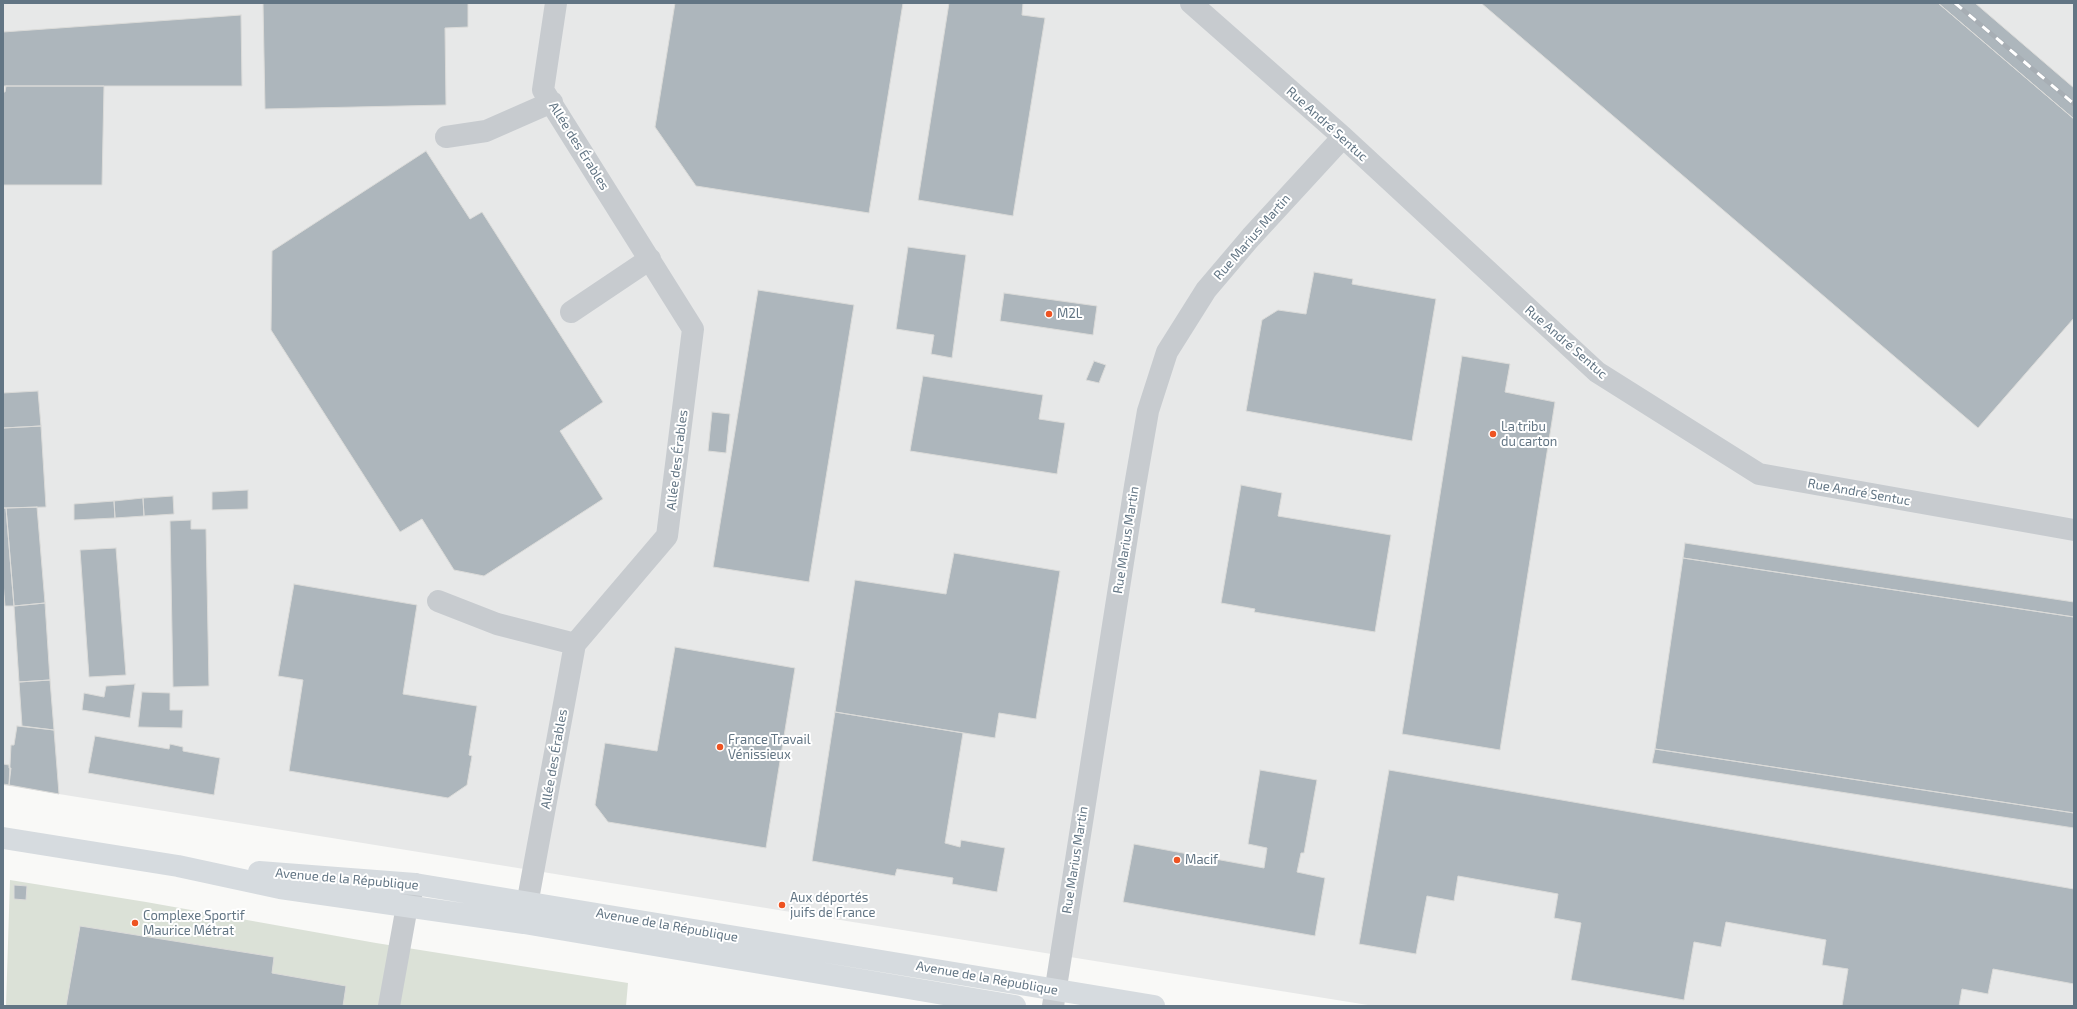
<!DOCTYPE html>
<html>
<head>
<meta charset="utf-8">
<style>
  body { margin:0 }
  #map { position:relative; width:2077px; height:1009px; overflow:hidden; background:#f9f9f7; font-family:"Exo 2",sans-serif }
  canvas { display:block }
  .frame { position:absolute; inset:0; border:4px solid #627584; pointer-events:none }
</style>
</head>
<body>
<div id="map">
<canvas width="2077" height="1009"></canvas>
<div class="frame"></div>
</div>
<script>
const c = document.querySelector('canvas').getContext('2d');
c.lineJoin = 'round';
function fill(path, color) { c.fillStyle = color; c.fill(path, 'evenodd'); }
const poly = rows => new Path2D(rows.map(r => 'M' + r).join(''));
function trace(path, color, width, dash) { c.strokeStyle = color; c.lineWidth = width; c.lineCap = dash ? 'butt' : 'round'; c.setLineDash(dash || []); c.stroke(path); }
function label(font, color, halo, rows, align = 'center') {
  c.font = font + ' "Exo 2",sans-serif'; c.lineWidth = 4; c.setLineDash([]); c.textBaseline = 'middle'; c.strokeStyle = halo; c.fillStyle = color; for (const [text, x, y, turn = 0] of rows) {
    c.save(); c.translate(x, y); c.rotate((+turn || 0) * Math.PI / 180); c.textAlign = isNaN(turn) ? turn : align; if (halo) c.strokeText(text, 0, 0); c.fillText(text, 0, 0); c.restore();
  }
}
fill(poly([
  [3,3,2074,3,2074,1006,1374,1006,3,785]
]), '#e7e8e8');
fill(poly([
  [10,880,146,902,376,943,628,983,626,1006,6,1006]
]), '#dbe1d7');
const building = poly([
  [263,3,468,3,468,27,445,28,446,105,265,109,263,3],
  [675,3,903,3,869,213,696,186,655,127,675,3],
  [949,3,1023,3,1022,15,1045,18,1013,216,918,200,949,3],
  [1481,3,1938,3,2074,119,2074,318,1978,428,1481,3],
  [1938,3,1975,3,2074,88,2074,119,1938,3],
  [241,15,242,86,3,86,3,32,241,15],
  [6,86,104,86,102,185,3,185,3,92,5,92,6,86],
  [426,151,470,219,482,212,603,402,560,431,603,499,484,576,454,570,422,519,400,532,271,330,272,251,426,151],
  [908,247,966,255,952,358,931,354,934,335,896,329,908,247],
  [1314,272,1353,279,1352,284,1436,299,1412,441,1246,411,1262,320,1278,310,1306,314,1314,272],
  [758,290,854,305,809,582,713,567,758,290],
  [1004,293,1097,306,1093,335,1000,321,1004,293],
  [1462,356,1510,364,1505,392,1555,402,1500,750,1402,734,1462,356],
  [1094,361,1106,365,1099,383,1086,380,1094,361],
  [923,376,1043,395,1039,419,1065,423,1057,474,910,451,923,376],
  [38,391,41,426,3,428,3,393,38,391],
  [712,412,730,414,726,453,708,451,712,412],
  [41,426,46,507,3,508,3,428,41,426],
  [1241,485,1282,493,1278,516,1391,535,1375,632,1254,612,1255,609,1221,603,1241,485],
  [248,490,248,509,212,510,212,492,248,490],
  [173,496,174,514,144,516,143,498,173,496],
  [143,498,144,516,115,518,114,501,143,498],
  [114,501,115,518,74,520,74,504,114,501],
  [37,507,45,603,14,606,6,508,37,507],
  [3,508,6,508,14,606,5,606,3,582,3,508],
  [191,520,191,529,206,529,209,686,173,687,170,521,191,520],
  [1685,543,2074,602,2074,617,1683,558,1685,543],
  [116,548,126,675,89,677,80,550,116,548],
  [954,553,1060,571,1036,719,999,713,995,738,835,712,855,580,946,594,954,553],
  [1683,558,2074,617,2074,813,1655,749,1683,558],
  [294,584,417,605,403,694,477,706,469,755,472,756,467,785,448,798,289,771,303,680,278,676,294,584],
  [45,603,50,680,19,682,14,606,45,603],
  [675,647,795,668,766,848,608,822,595,805,605,743,657,751,675,647],
  [50,680,54,730,22,726,19,682,50,680],
  [135,684,130,718,82,710,84,693,104,697,106,686,135,684],
  [142,692,170,693,170,710,183,710,182,728,138,727,142,692],
  [835,712,963,733,945,843,960,847,961,840,1005,848,997,892,952,884,953,878,897,869,895,876,812,861,835,712],
  [17,726,54,730,59,794,9,785,11,745,14,745,17,726],
  [95,736,169,749,170,744,183,747,183,751,220,758,214,795,88,773,95,736],
  [1655,749,2074,813,2074,828,1652,763,1655,749],
  [3,764,9,765,9,768,11,768,9,785,3,784,3,764],
  [1260,770,1317,780,1304,853,1301,853,1297,872,1325,878,1315,936,1123,902,1134,844,1264,868,1267,848,1248,844,1260,770],
  [1389,770,2074,889,2074,984,1993,969,1988,994,1962,989,1959,1006,1842,1006,1848,969,1822,965,1826,940,1726,922,1721,947,1694,942,1684,1000,1571,980,1581,923,1554,918,1558,894,1458,876,1454,901,1427,896,1416,954,1359,944,1389,770],
  [14,885,27,886,26,900,14,899,14,885],
  [80,926,274,957,272,973,346,986,343,1006,66,1006,80,926]
]);
fill(building, '#adb6bc');
trace(building, '#dbdbd9', 1);
trace(poly([
  [1191,3,1343,137,1597,372,1759,474,2074,530],
  [446,137,486,131,552,102],
  [571,312,650,259],
  [438,601,497,624,575,644],
  [524,921,575,644,667,536,693,329,543,90,556,3],
  [389,1006,407,906,415,884],
  [1053,1006,1135,486,1148,411,1167,352,1206,290,1251,237,1343,137]
]), '#c7cbcf', 22);
trace(poly([
  [3,838,178,866,280,888,524,923,1015,1006],
  [259,872,415,884,1154,1006]
]), '#d6dbdf', 22);
const rail = poly([
  [1955,3,2074,104]
]);
trace(rail, '#a7aeb4', 4.5);
trace(rail, '#fff', 3, [9]);
for (const [x, y, r, color] of [
  [1049,314,4,"#ee5322"],
  [1493,434,4,"#ee5322"],
  [720,747,4,"#ee5322"],
  [1177,860,4,"#ee5322"],
  [782,905,4,"#ee5322"],
  [135,923,4,"#ee5322"]
]) { const dot = new Path2D(); dot.arc(x, y, r, 0, 2 * Math.PI); c.fillStyle = color; c.fill(dot); trace(dot, '#fff', 1.5); }
label('13px', '#627584', '#fff', [
  ["Rue André Sentuc",1327,124,42],
  ["Allée des Érables",579,146,58],
  ["Rue Marius Martin",1252,237,-49],
  ["Rue André Sentuc",1566,342,41],
  ["Allée des Érables",677,460,-83],
  ["Rue André Sentuc",1859,492,10],
  ["Rue Marius Martin",1126,540,-81],
  ["Allée des Érables",554,759,-80],
  ["Rue Marius Martin",1075,860,-81],
  ["Avenue de la République",347,879,5],
  ["Avenue de la République",667,925,10],
  ["Avenue de la République",987,978,10]
]);
label('13px', '#627584', '#fff', [
  ["M2L",1057,314],
  ["La tribu",1501,427],
  ["du carton",1501,442],
  ["France Travail",728,740],
  ["Vénissieux",728,755],
  ["Macif",1185,860],
  ["Aux déportés",790,898],
  ["juifs de France",790,913],
  ["Complexe Sportif",143,916],
  ["Maurice Métrat",143,931]
], 'left');
</script>
</body>
</html>
